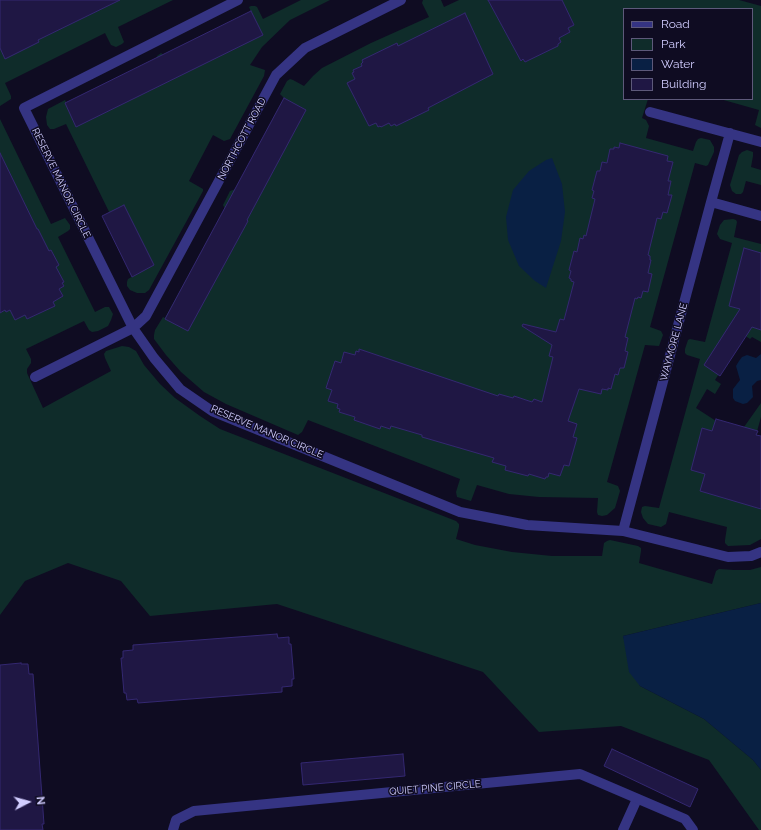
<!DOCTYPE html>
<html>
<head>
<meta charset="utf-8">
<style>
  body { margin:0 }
  #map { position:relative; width:761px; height:830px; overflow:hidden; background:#0f0c22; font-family:Raleway,sans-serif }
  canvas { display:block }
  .legend { position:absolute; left:623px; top:8px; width:130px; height:92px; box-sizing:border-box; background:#0f0c22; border:1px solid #5d597a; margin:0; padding:5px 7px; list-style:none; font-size:12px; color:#d1cdff }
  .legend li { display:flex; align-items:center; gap:8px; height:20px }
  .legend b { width:20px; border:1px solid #5d597a }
  .north { position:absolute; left:8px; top:782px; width:40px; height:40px; -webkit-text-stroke:3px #0f0c22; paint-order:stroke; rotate:84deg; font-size:11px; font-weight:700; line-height:16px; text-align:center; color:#d1cdff }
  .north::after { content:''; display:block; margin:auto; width:14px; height:18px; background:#d1cdff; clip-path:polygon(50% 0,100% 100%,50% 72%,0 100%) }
</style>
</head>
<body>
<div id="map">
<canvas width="761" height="830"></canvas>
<ul class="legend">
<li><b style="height:5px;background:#353483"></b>Road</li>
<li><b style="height:11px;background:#0f2c2a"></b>Park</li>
<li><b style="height:11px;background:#092044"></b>Water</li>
<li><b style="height:11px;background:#1f1744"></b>Building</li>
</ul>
<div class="north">N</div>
</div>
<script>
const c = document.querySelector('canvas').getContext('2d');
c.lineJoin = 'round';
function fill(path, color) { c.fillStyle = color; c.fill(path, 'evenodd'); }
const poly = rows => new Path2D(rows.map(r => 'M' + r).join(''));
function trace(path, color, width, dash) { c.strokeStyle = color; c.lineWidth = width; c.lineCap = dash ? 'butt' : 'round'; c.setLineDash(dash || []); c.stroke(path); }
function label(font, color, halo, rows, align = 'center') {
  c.font = font + ' Raleway,sans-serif'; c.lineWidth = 3; c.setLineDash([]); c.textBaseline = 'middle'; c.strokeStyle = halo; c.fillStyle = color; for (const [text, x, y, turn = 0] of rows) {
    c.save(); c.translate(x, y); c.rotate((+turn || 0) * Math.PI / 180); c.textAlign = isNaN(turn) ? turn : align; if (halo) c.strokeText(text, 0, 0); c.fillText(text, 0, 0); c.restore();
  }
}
fill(poly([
  [0,0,173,0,118,27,124,42,122,44,116,47,111,45,105,33,5,83,11,96,11,99,0,106],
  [301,0,330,0,290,20,262,47,250,65,265,70,264,76,230,139,224,141,213,135,189,181,203,189,203,191,149,290,145,293,137,293,130,290,127,286,127,282,128,279,139,273,66,124,54,129,50,129,47,125,46,117,48,109,65,100,67,104,156,60,157,56,161,53,164,55,252,14,249,7,251,6,255,6,257,7,263,19],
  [423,0,441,0,444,7,459,0,739,0,761,6,761,128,755,125,759,110,720,99,752,99,752,9,624,9,624,99,648,99,642,118,646,120,649,126,646,138,693,151,696,142,698,139,701,138,710,140,714,147,714,152,708,165,706,166,695,163,650,327,661,331,663,335,659,346,645,345,607,482,618,486,620,491,615,508,607,515,602,516,598,515,597,512,598,498,539,497,509,494,477,485,471,501,457,497,456,492,460,479,308,420,302,432,298,435,226,404,204,392,181,372,166,355,154,339,154,335,155,330,163,317,165,318,225,209,223,205,230,191,236,189,284,98,280,94,287,81,290,79,293,80,304,86,313,76,322,68,371,43,429,17,422,3],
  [0,119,51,224,65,218,70,225,70,229,68,231,58,237,95,312,105,307,109,307,113,314,111,320,108,326,98,331,92,332,89,330,84,321,26,349,31,359,31,363,27,369,27,373,43,408,111,371,105,358,104,354,106,351,122,346,129,347,136,351,144,365,160,384,175,398,200,416,220,429,456,521,459,524,459,527,456,539,475,545,512,552,552,556,602,556,604,543,607,541,610,540,638,546,641,548,641,551,639,563,712,584,716,571,719,569,734,570,750,570,761,567,761,603,623,636,640,686,704,719,753,760,761,770,761,830,759,830,709,760,621,726,539,732,483,672,277,604,150,616,121,581,68,563,25,581,0,615],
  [747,150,753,152,753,156,751,167,761,170,761,185,746,181,743,192,741,194,736,194,732,191,730,185,739,155,742,152],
  [733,219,736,220,737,222,734,237,761,244,761,342,752,337,750,339,744,335,715,380,721,384,715,394,707,389,696,408,716,421,744,427,761,403,761,417,756,435,761,436,761,539,750,545,728,546,725,543,725,540,727,527,669,512,666,524,661,527,648,524,643,518,641,512,642,507,645,506,659,508,700,359,687,355,685,353,685,349,688,340,690,339,705,342,732,243,720,239,717,234,720,225,724,220]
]), '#0f2c2a');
fill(poly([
  [552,158,562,184,565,212,561,241,546,288,535,281,519,266,508,240,506,217,513,190,529,171,546,160],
  [761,354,761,380,757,381,752,386,753,397,747,403,743,404,735,401,733,398,733,389,740,380,736,366,739,361,742,357,747,355,756,358],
  [761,603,761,770,753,760,704,719,640,686,629,672,623,636]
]), '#092044');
const building = poly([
  [0,0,120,0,38,40,39,42,5,59,0,48,0,0],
  [488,0,562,0,574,25,568,28,570,32,559,38,561,42,558,44,558,46,525,62,523,59,521,61,488,0],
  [251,11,263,35,76,127,65,103,251,11],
  [465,13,493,74,428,108,429,110,396,126,395,124,391,126,389,123,381,127,380,126,378,127,376,123,369,126,347,83,355,79,352,73,354,72,353,70,362,66,361,64,363,62,362,60,397,43,398,46,465,13],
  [284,98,306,110,247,220,248,221,188,331,165,319,284,98],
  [620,143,668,156,667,161,673,162,668,181,671,181,668,195,672,195,667,213,663,212,661,219,657,218,648,255,650,256,650,260,651,260,648,273,652,274,648,292,643,291,641,298,638,297,637,299,635,298,625,337,628,338,625,351,628,352,624,368,620,368,618,375,615,374,611,389,608,388,608,390,602,389,601,394,579,389,568,421,577,424,573,437,577,438,569,466,564,465,560,476,549,473,548,477,546,477,545,479,529,474,528,476,505,470,506,466,492,462,494,458,422,437,422,435,391,426,390,429,381,426,380,429,354,420,355,417,339,412,340,409,337,408,338,404,328,401,332,390,326,388,335,361,341,363,344,352,355,355,356,351,359,352,359,349,498,396,499,394,513,398,514,396,532,402,534,399,542,402,553,357,549,356,552,345,522,326,523,324,556,332,560,319,564,320,574,282,571,281,571,279,569,278,571,271,569,270,574,251,577,252,580,238,583,239,584,235,586,236,595,199,592,198,594,191,592,190,597,171,600,171,602,162,607,163,610,149,614,149,614,147,619,148,620,143],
  [0,153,37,229,38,229,49,251,51,250,59,265,56,267,64,282,62,283,64,286,59,289,63,296,53,302,55,306,27,319,25,315,15,320,10,310,6,312,5,310,0,313,0,153],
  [124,205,154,265,132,277,102,216,124,205],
  [744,248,761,253,761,330,752,327,720,376,704,365,740,309,729,306,744,248],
  [716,419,758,431,756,435,761,436,761,509,700,491,705,474,691,470,702,428,712,431,716,419],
  [277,634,278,638,289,637,289,644,291,644,294,679,292,679,292,686,282,687,282,692,138,703,137,699,127,700,126,693,124,693,121,658,123,658,123,651,133,650,133,645,277,634],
  [21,663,21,664,28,664,29,674,33,674,44,824,42,824,43,830,0,830,0,665,21,663],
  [612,749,698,789,690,807,604,766,612,749],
  [403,754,405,776,303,785,301,763,403,754]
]);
fill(building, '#1f1744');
trace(building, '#342871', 1);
trace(poly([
  [623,830,637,799]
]), '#353483', 10);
trace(poly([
  [238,0,24,108,133,328,154,358,180,389,212,411,460,512,527,525,623,531,728,557,751,556,761,552],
  [650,112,761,142],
  [711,202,730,133],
  [35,377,133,328,146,316,276,75,305,48,401,0],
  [623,531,711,202,761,216],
  [173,830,176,820,194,811,580,774,685,819,693,830]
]), '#353483', 10);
label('10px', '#d1cdff', '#0f0c22', [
  ["NORTHCOTT ROAD",242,139,-62],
  ["RESERVE MANOR CIRCLE",61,183,64],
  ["WAYMORE LANE",674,342,-75],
  ["RESERVE MANOR CIRCLE",267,432,23],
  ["QUIET PINE CIRCLE",435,788,-5]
]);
</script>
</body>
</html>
